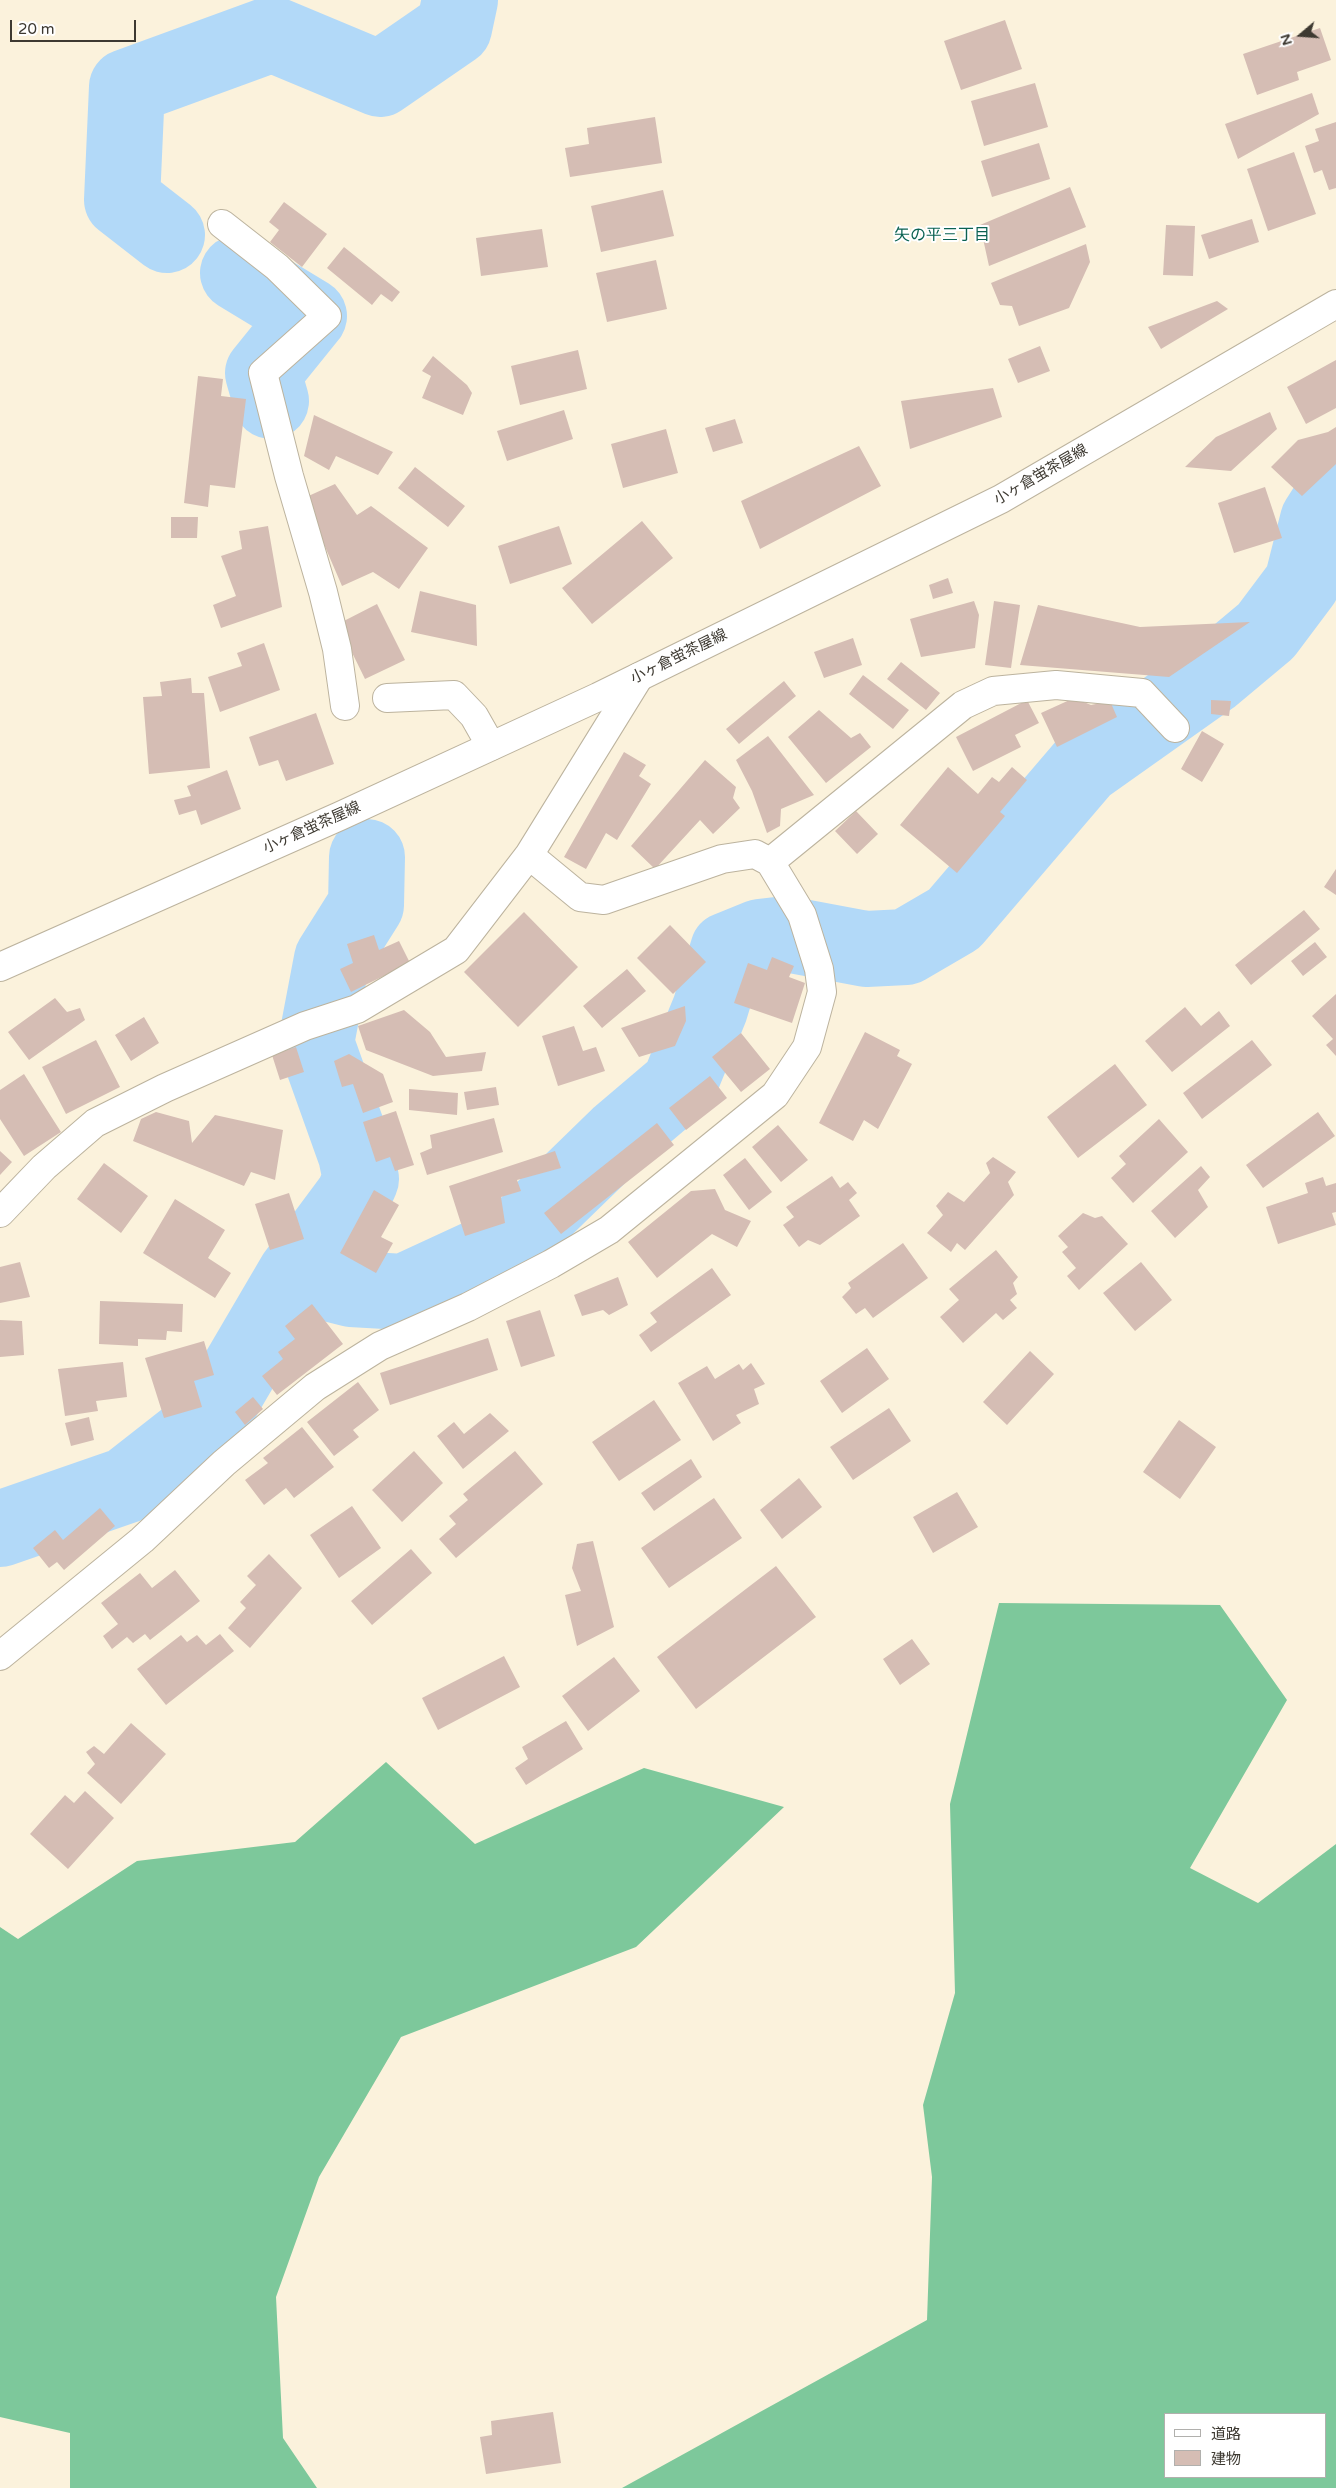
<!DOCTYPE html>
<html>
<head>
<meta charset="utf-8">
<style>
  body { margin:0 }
  #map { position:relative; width:1336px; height:2488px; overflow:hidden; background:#fbf2dc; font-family:"Varela Round","Noto Sans JP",sans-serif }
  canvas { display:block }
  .legend { position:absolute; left:1164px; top:2413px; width:162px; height:65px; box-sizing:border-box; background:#fff; border:1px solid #b1b0ad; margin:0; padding:6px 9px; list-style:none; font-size:15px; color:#3d3931 }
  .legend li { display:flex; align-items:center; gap:10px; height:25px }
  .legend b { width:25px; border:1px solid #b1b0ad }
  .north { position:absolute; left:1276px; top:10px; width:50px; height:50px; -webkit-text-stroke:4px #fff; paint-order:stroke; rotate:252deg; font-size:14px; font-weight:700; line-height:20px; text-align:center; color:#3d3931 }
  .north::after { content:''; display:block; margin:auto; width:18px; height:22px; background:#3d3931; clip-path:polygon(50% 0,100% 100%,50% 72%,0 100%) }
  .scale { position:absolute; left:10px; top:20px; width:126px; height:22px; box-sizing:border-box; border:2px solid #3d3931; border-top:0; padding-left:6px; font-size:15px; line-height:18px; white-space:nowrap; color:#3d3931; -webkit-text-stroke:4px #fff; paint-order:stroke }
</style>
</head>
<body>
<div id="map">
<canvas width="1336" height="2488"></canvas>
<ul class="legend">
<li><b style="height:6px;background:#fff"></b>道路</li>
<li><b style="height:14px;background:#d5bdb4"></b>建物</li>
</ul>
<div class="north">N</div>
<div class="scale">20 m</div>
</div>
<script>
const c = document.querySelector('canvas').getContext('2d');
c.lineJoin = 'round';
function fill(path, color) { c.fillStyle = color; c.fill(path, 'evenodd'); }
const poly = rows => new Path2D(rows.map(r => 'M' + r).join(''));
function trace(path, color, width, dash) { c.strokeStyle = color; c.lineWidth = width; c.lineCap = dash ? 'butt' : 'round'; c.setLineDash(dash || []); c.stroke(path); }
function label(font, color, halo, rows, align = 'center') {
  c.font = font + ' "Varela Round","Noto Sans JP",sans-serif'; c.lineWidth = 4; c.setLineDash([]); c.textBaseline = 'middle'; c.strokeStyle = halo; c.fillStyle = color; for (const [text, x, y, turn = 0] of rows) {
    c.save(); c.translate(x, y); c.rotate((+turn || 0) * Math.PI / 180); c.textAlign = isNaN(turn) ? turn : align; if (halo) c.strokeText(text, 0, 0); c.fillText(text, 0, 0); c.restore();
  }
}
fill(poly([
  [999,1603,1220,1605,1287,1700,1190,1868,1258,1903,1336,1844,1336,2488,622,2488,927,2320,932,2177,923,2105,955,1993,950,1804],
  [1325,2414,1325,2477,1165,2477,1165,2414],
  [386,1762,475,1844,644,1768,784,1807,636,1947,401,2037,319,2177,276,2297,283,2438,317,2488,70,2488,70,2433,0,2417,0,1927,18,1939,137,1861,295,1842]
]), '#7dc89b');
trace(poly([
  [167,235,122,200,127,87,272,34,380,79,454,28,460,0],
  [238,273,309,316,263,373,271,401],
  [295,1275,351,1289,404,1292,508,1244,619,1136,679,1085,710,1009,728,950,760,937,786,934,866,949,906,947,954,919,1084,767,1211,677,1266,631,1302,583,1318,520,1336,492],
  [0,1529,127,1485,210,1420,295,1275,353,1197,361,1179,356,1155,316,1043,332,959,366,905,367,857]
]), '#b2d9f8', 76);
fill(poly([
  [1005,20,1022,69,961,90,944,41],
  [1320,28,1331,60,1297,72,1299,80,1257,95,1243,54],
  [1035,83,1048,127,984,146,971,101],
  [1312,93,1319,114,1238,159,1225,124],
  [655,117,662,163,570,177,565,148,589,144,587,128],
  [1336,122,1336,188,1329,190,1322,170,1314,173,1305,146,1319,141,1315,129],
  [1039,143,1050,179,992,197,981,161],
  [1294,152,1316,214,1268,231,1247,169],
  [1070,187,1086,227,989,266,980,225],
  [663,190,674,236,601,252,591,206],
  [284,202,327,234,302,267,270,242,279,230,269,222],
  [1252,219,1259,242,1209,259,1201,235],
  [1166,225,1195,226,1193,276,1163,275],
  [542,229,548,267,481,276,476,238],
  [1086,244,1090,262,1069,308,1019,326,1012,306,1000,305,991,283],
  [344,247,400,292,392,302,381,294,372,305,327,268],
  [656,260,667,309,607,322,596,273],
  [1217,301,1228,309,1161,349,1148,327],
  [1040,346,1050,371,1018,383,1008,359],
  [578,350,587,389,520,405,511,366],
  [433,356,467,385,472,393,463,415,422,398,431,376,422,371],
  [1336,360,1336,408,1306,424,1287,387],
  [198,376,223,379,221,396,246,399,235,488,210,485,208,507,184,503],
  [993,388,1002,417,910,449,901,401],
  [564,410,573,439,507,461,497,431],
  [1270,412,1277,429,1231,471,1185,467,1216,437],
  [314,415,393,452,378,475,336,456,329,470,304,456],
  [735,419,743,443,713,452,705,428],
  [1336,427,1336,464,1302,496,1271,467,1298,440,1328,432],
  [666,429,678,473,623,488,611,444],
  [859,446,881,486,760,549,741,501],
  [415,467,465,506,448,527,398,488],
  [335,484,357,515,371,506,428,548,399,589,373,572,342,586,304,498],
  [1265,487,1282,538,1234,553,1218,503],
  [171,517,198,517,197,538,171,538],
  [642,521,673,558,592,624,562,588],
  [268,526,282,607,221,628,213,605,236,596,221,556,242,549,239,531],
  [559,526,572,564,510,584,498,546],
  [948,578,953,593,933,599,929,585],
  [420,591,476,605,477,646,411,632],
  [974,601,979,615,975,648,921,657,910,619],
  [994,601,1020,605,1011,668,985,665],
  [377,604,405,660,365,679,338,624],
  [1038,605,1140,627,1250,622,1169,677,1020,665],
  [853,638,862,665,824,678,814,652],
  [264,643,280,690,220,712,208,677,242,666,237,653],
  [901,662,940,693,926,710,887,679],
  [863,675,909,710,893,729,849,694],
  [191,678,192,693,204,693,210,768,149,774,143,697,162,696,160,682],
  [784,681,796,696,739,744,726,729],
  [1074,698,1091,705,1110,701,1117,717,1057,747,1041,713],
  [1027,700,1039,723,1015,735,1021,747,973,771,956,737],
  [1211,700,1231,701,1229,716,1211,714],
  [819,710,851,738,860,733,871,747,826,783,788,737],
  [316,713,334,764,286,781,278,760,259,766,249,737],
  [1202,731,1224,744,1202,782,1181,769],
  [768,736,814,795,781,809,780,826,767,833,752,791,736,760],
  [624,752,646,765,639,776,651,784,617,840,606,833,586,869,564,857],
  [705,760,736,787,733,798,740,808,713,834,700,820,655,869,631,846],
  [948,767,978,794,992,777,999,782,1012,767,1027,780,1000,812,1005,816,957,873,900,825],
  [227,770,241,809,201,825,196,810,179,815,174,800,191,796,187,786],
  [856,811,878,834,857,854,835,831],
  [1336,869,1336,895,1324,887],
  [1304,910,1320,929,1251,985,1235,965],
  [524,912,578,967,518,1027,464,972],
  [670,925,706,962,673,994,637,958],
  [374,935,379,950,399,941,410,963,351,992,340,969,353,963,347,944],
  [1315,942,1327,957,1303,976,1291,961],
  [772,957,794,966,789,977,805,983,792,1023,734,1003,748,963,767,970],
  [627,969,646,991,602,1028,583,1006],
  [1336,994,1336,1056,1326,1045,1333,1039,1312,1016],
  [55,998,67,1012,80,1008,85,1020,29,1060,8,1032],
  [685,1006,686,1021,675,1046,639,1057,621,1028],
  [1185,1007,1201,1026,1219,1011,1230,1026,1172,1072,1145,1041],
  [404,1010,430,1032,446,1057,486,1052,482,1071,433,1076,366,1050,358,1026],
  [144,1017,159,1043,131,1061,115,1035],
  [574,1026,583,1051,596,1047,605,1071,558,1086,542,1036],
  [865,1032,900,1050,897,1056,912,1064,878,1129,864,1120,853,1141,819,1123],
  [741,1033,770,1069,741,1092,712,1057],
  [96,1040,120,1087,66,1114,42,1067],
  [1252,1040,1272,1065,1202,1119,1183,1093],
  [296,1047,304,1072,280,1080,272,1055],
  [349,1054,383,1074,393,1102,363,1113,353,1084,342,1087,334,1061],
  [1115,1064,1147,1105,1078,1158,1047,1117],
  [24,1074,61,1132,24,1156,0,1119,0,1090],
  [710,1076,727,1098,686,1130,669,1108],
  [496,1087,499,1105,467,1110,464,1092],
  [409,1089,458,1093,457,1115,409,1110],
  [396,1111,414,1165,395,1171,390,1157,376,1162,363,1122],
  [156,1112,189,1121,192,1143,215,1115,283,1130,275,1180,251,1172,244,1186,133,1141,141,1119],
  [1318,1112,1335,1136,1263,1188,1246,1165],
  [494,1118,503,1152,427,1175,420,1153,432,1148,430,1135],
  [1159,1119,1188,1152,1133,1203,1111,1178,1126,1164,1119,1156],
  [657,1123,674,1145,561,1234,544,1213],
  [778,1125,808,1160,781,1182,752,1147],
  [0,1151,12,1162,0,1175],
  [555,1151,561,1168,517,1180,521,1191,501,1197,505,1223,465,1236,449,1186],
  [993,1157,1016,1172,1008,1182,1014,1195,965,1250,957,1243,951,1252,927,1233,943,1215,936,1206,948,1192,964,1202,990,1173,986,1163],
  [745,1158,772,1192,749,1210,723,1175],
  [104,1163,148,1196,121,1233,77,1199],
  [1201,1166,1210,1177,1198,1190,1208,1207,1175,1238,1151,1211],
  [832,1176,840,1188,848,1182,857,1193,849,1200,860,1216,820,1245,808,1240,799,1247,783,1225,794,1217,786,1207],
  [1323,1177,1326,1186,1336,1183,1336,1212,1332,1213,1336,1225,1278,1244,1266,1207,1308,1193,1305,1183],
  [715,1189,725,1210,751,1221,737,1247,712,1234,657,1278,628,1242,691,1191],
  [374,1190,399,1205,381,1237,393,1243,376,1273,340,1253],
  [289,1193,304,1239,270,1250,255,1204],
  [175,1199,225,1230,208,1258,231,1273,215,1298,143,1253],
  [1083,1213,1095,1218,1102,1216,1128,1244,1079,1290,1067,1276,1076,1268,1062,1252,1068,1247,1058,1236],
  [903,1243,928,1278,873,1318,865,1308,856,1314,842,1297,851,1288,848,1283],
  [996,1250,1018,1277,1013,1283,1017,1294,1010,1300,1017,1308,1003,1320,996,1313,963,1343,940,1317,959,1300,949,1289],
  [20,1262,30,1297,0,1303,0,1267],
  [1141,1262,1172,1300,1135,1331,1103,1293],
  [712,1268,731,1295,651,1352,639,1335,657,1322,650,1313],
  [618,1277,628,1305,609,1315,603,1310,582,1316,574,1295],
  [100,1301,183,1304,182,1332,167,1331,166,1340,138,1339,138,1346,99,1344],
  [312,1304,343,1344,277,1395,262,1376,283,1359,278,1352,295,1339,285,1326],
  [540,1310,555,1356,521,1367,506,1321],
  [0,1320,22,1321,24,1355,0,1357],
  [488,1338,498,1370,390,1405,380,1373],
  [204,1341,214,1375,194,1381,202,1407,164,1418,145,1358],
  [867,1348,889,1379,842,1413,820,1381],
  [1030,1351,1054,1374,1007,1425,983,1402],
  [123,1362,127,1397,96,1401,98,1411,65,1416,58,1369],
  [751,1363,765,1384,754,1389,759,1404,736,1415,741,1423,713,1441,678,1383,707,1366,715,1379,739,1364,743,1370],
  [358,1382,379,1410,353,1430,359,1437,334,1456,307,1422],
  [253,1397,263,1409,245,1425,235,1412],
  [654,1400,681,1440,619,1481,592,1442],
  [889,1408,911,1441,853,1480,830,1447],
  [490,1413,509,1431,463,1469,437,1436,454,1422,464,1434],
  [89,1417,94,1440,71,1446,65,1423],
  [1179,1420,1216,1447,1180,1499,1143,1472],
  [302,1427,334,1467,294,1498,286,1488,264,1505,245,1480,268,1463,263,1458],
  [414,1451,443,1483,402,1522,372,1490],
  [515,1451,543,1484,456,1558,439,1539,456,1524,449,1516,468,1500,463,1494],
  [691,1459,702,1477,654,1511,641,1493],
  [799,1478,822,1507,782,1539,760,1510],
  [957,1492,978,1527,933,1553,913,1517],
  [714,1498,742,1538,669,1588,641,1548],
  [352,1506,381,1548,339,1578,310,1535],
  [100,1508,115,1526,64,1570,57,1562,49,1568,33,1548,55,1530,63,1540],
  [593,1541,614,1627,577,1646,565,1595,581,1591,572,1568,577,1544],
  [411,1549,432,1573,372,1625,351,1601],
  [269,1554,302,1588,250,1648,228,1628,246,1608,240,1602,256,1585,247,1576],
  [776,1566,816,1617,696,1709,657,1657],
  [175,1570,200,1601,150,1640,145,1634,133,1643,127,1637,112,1649,103,1636,118,1624,101,1603,140,1573,152,1588],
  [220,1634,234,1651,166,1705,137,1669,181,1635,187,1642,197,1635,206,1645],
  [912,1639,930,1664,900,1685,883,1659],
  [504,1656,520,1687,438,1730,422,1698],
  [614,1657,640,1691,588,1731,562,1696],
  [566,1721,583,1749,526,1785,515,1768,528,1759,522,1747],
  [131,1723,166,1754,121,1804,87,1773,95,1764,86,1752,94,1746,104,1754],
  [85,1791,114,1818,68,1869,30,1834,65,1795,74,1803],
  [553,2412,561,2463,486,2474,480,2437,492,2435,491,2421]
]), '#d5bdb4');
const street = poly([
  [222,224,277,267,327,316,263,373,289,476,323,592,337,649,345,706],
  [387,698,454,695,474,716,491,746],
  [770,862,963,705,993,691,1056,685,1142,693,1175,728],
  [0,1213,44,1167,95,1123,165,1088,305,1026,357,1009,456,950,529,855,639,677],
  [0,1656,142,1540,224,1463,315,1387,380,1346,468,1307,551,1264,609,1230,775,1095,807,1047,822,992,819,969,802,915,770,862,755,854,722,859,604,900,580,897,529,855]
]);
const secondary = poly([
  [0,967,340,816,598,697,1001,499,1336,304]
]);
trace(street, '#bcb39e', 30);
trace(secondary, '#bcb39e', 30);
trace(street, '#fff', 28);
trace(secondary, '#fff', 28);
label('15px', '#3d3931', '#fff', [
  ["小ヶ倉蛍茶屋線",1041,475,-30],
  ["小ヶ倉蛍茶屋線",679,657,-26],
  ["小ヶ倉蛍茶屋線",312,828,-24]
]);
label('16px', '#0b6252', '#fff', [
  ["矢の平三丁目",942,236]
]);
</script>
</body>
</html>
